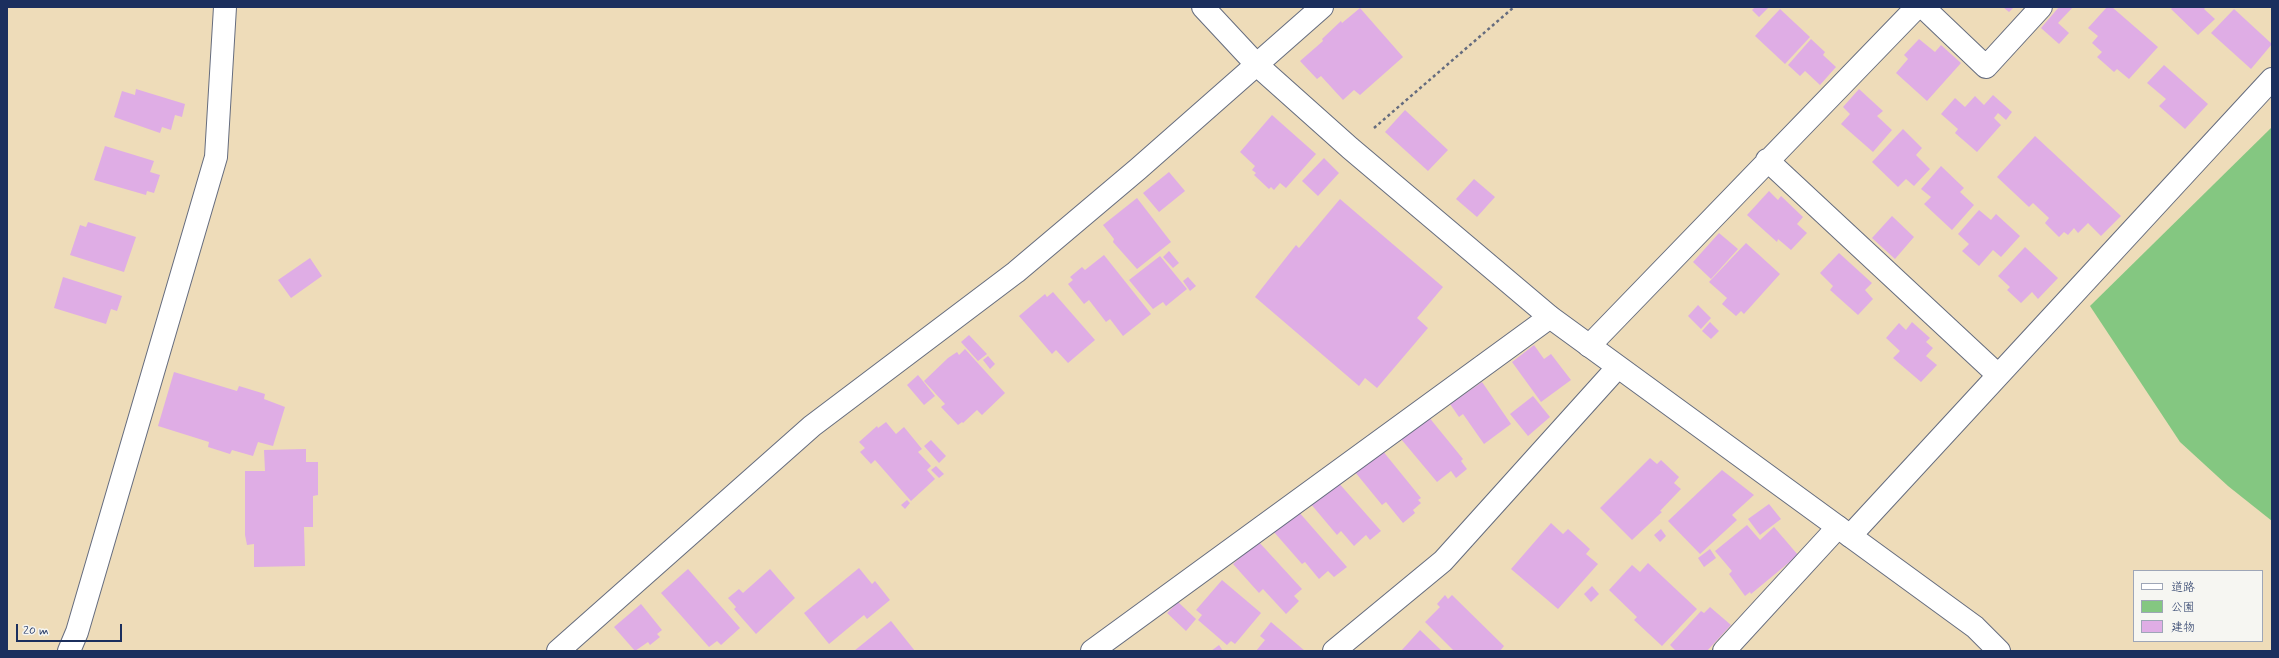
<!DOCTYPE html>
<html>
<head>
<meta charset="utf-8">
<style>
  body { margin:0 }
  #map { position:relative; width:2279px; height:658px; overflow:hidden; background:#eedcb9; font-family:Mynerve,"Klee One",sans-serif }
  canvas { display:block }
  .frame { position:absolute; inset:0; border:8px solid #1b2f5e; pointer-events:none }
  .legend { position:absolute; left:2133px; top:570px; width:130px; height:72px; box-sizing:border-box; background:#f6f6f2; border:1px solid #9ea6b7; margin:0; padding:5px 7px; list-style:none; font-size:12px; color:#1b2f5e }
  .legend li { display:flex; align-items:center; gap:8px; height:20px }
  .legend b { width:20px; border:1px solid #9ea6b7 }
  .scale { position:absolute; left:16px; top:624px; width:106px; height:18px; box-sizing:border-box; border:2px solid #1b2f5e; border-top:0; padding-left:5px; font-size:12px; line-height:14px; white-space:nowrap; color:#1b2f5e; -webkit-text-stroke:3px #f6f6f2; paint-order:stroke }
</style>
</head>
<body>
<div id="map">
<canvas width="2279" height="658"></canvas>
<div class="frame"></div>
<ul class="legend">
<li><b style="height:5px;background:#fff"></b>道路</li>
<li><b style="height:11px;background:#84c781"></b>公園</li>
<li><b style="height:11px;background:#dfade5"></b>建物</li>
</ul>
<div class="scale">20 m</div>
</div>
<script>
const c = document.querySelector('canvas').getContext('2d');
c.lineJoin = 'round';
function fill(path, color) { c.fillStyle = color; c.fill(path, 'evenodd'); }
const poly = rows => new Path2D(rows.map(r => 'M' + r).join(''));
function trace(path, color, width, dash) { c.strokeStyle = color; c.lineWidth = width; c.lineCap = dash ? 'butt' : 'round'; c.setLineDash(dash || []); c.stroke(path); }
fill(poly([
  [2272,127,2272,521,2228,486,2180,442,2090,306]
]), '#84c781');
fill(poly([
  [1755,7,1769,7,1759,17,1752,10],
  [2003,7,2014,7,2009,12],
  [2059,7,2073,7,2058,23,2069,33,2059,44,2041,28],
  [2107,7,2112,7,2158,47,2129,79,2117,69,2114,72,2097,57,2102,52,2092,43,2098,36,2088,28],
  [2173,7,2206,7,2204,9,2215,19,2198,35,2171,9],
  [1360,8,1403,57,1360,95,1354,90,1343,100,1321,76,1317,79,1300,61,1323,41,1322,39,1341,21,1342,23],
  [1780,9,1810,37,1785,64,1755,36],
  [2234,9,2272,44,2251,69,2211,33],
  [1811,39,1825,52,1823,55,1836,67,1820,85,1805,71,1800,76,1788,65],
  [1919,39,1935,52,1941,45,1961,63,1927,101,1896,73,1908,59,1904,55],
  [2164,65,2208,104,2185,129,2159,106,2166,99,2147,83],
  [136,89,185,104,182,117,175,115,171,130,162,127,160,133,114,117,122,91,135,95],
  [1859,89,1883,111,1877,116,1892,130,1873,152,1841,124,1850,114,1843,107],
  [1993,95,2012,112,2006,120,1998,113,1994,118,2001,125,1977,152,1955,133,1958,129,1941,114,1955,98,1965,107,1975,96,1984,105],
  [1405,110,1448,150,1428,171,1385,132],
  [1272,115,1316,154,1286,188,1280,183,1274,190,1271,187,1269,189,1254,175,1256,173,1252,170,1255,166,1240,152],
  [1903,129,1922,148,1916,155,1930,169,1914,186,1906,179,1898,187,1872,162],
  [2035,136,2121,216,2101,236,2088,223,2078,233,2074,228,2068,235,2064,232,2059,237,2045,223,2049,218,2033,203,2029,207,1997,177],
  [105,146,154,161,150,172,160,175,154,193,147,191,146,195,94,180],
  [1324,158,1339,173,1318,196,1302,181],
  [1941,166,1964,188,1960,192,1974,205,1952,230,1924,204,1931,197,1921,189],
  [1169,172,1185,191,1159,212,1143,193],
  [1474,179,1495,197,1477,217,1456,199],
  [1769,191,1778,200,1781,196,1803,217,1797,224,1807,233,1791,250,1778,239,1777,242,1747,215],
  [1137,198,1171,242,1137,269,1113,242,1114,239,1103,225],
  [1340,199,1443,287,1417,318,1428,328,1377,388,1365,378,1359,386,1255,297,1296,245,1299,248],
  [1979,210,1991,220,1996,214,2020,236,2001,257,1993,250,1979,266,1962,251,1969,244,1958,234],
  [1892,216,1914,237,1895,259,1872,238],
  [88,222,136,237,124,272,70,255,80,225,86,227],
  [1719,233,1738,249,1711,279,1693,262],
  [1746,243,1780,274,1744,314,1741,311,1736,316,1722,304,1727,298,1709,282],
  [2025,247,2058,278,2038,299,2032,292,2021,303,2007,290,2010,287,1998,276],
  [1169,251,1179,263,1173,268,1163,257],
  [1839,253,1872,283,1865,290,1873,299,1858,315,1830,290,1833,286,1820,273],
  [1104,255,1151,314,1123,336,1110,319,1106,322,1089,300,1084,304,1068,284,1073,280,1070,277,1082,267,1085,270],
  [1160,256,1187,289,1166,306,1163,302,1153,309,1129,280],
  [310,258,322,276,291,298,278,280],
  [63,277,122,296,117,311,111,309,106,324,54,308],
  [1188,277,1196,286,1190,291,1183,281],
  [1053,292,1095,340,1068,363,1056,350,1052,354,1019,316,1045,294,1047,297],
  [1698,305,1711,318,1701,329,1688,316],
  [1710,322,1719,331,1711,339,1702,331],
  [1912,322,1930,338,1926,342,1933,348,1926,356,1937,365,1921,382,1893,358,1900,351,1886,338,1899,323,1906,330],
  [969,335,987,354,978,361,961,342],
  [1534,345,1544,359,1551,354,1571,380,1541,402,1512,362],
  [965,349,1005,393,982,415,977,410,963,423,962,422,958,425,941,407,945,404,924,381,948,358,957,352,959,355],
  [988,356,995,364,990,369,983,360],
  [174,372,237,391,239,386,265,394,264,399,285,407,273,446,258,442,253,456,232,450,230,454,208,447,209,442,158,426],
  [918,375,935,396,924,405,907,385],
  [1482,382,1511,424,1484,444,1463,414,1459,417,1450,404],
  [1533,396,1550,417,1528,436,1510,414],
  [1428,416,1463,459,1461,461,1467,469,1456,478,1451,471,1437,482,1401,439],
  [886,422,896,434,904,427,922,449,918,452,931,466,927,470,935,479,911,501,875,460,871,464,860,452,865,448,859,442,877,426,878,428],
  [931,440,946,456,939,463,924,446],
  [306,449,306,462,318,462,318,495,313,496,313,527,304,527,305,566,254,567,254,544,247,545,245,535,245,471,265,471,264,450],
  [1382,450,1421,498,1418,500,1421,503,1413,510,1415,513,1403,523,1386,502,1382,505,1355,472],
  [1650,458,1657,464,1661,460,1679,477,1674,483,1681,489,1660,511,1662,512,1632,540,1600,508],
  [936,466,944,474,939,478,931,470],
  [1722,470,1754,495,1732,515,1737,520,1700,554,1668,521],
  [1337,481,1381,531,1370,540,1366,535,1354,546,1341,531,1337,535,1310,503],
  [907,500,910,503,905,509,901,505],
  [1769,504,1781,519,1760,535,1748,519],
  [1298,511,1347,567,1334,577,1328,571,1319,579,1305,562,1302,564,1274,532],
  [1551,523,1563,534,1568,529,1590,549,1586,554,1598,564,1558,609,1511,569],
  [1747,525,1760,540,1774,527,1798,555,1751,594,1750,592,1745,596,1729,574,1732,571,1715,551],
  [1661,529,1666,536,1660,542,1654,535],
  [1258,541,1302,589,1294,596,1299,601,1286,614,1263,589,1259,593,1233,564],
  [1710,549,1716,558,1704,567,1698,558],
  [1648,563,1697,609,1662,646,1634,620,1637,617,1609,590,1632,565,1640,572],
  [859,568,872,584,875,581,890,600,867,619,864,615,829,644,804,613],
  [688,569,740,628,721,645,717,641,709,647,661,593],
  [770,569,795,598,756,634,734,609,736,607,728,598,739,589,743,593],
  [1222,580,1261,613,1235,644,1231,641,1227,645,1198,620,1202,615,1196,610],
  [1592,586,1599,594,1591,602,1584,594],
  [1445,595,1448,599,1452,595,1504,646,1500,651,1454,651,1425,622,1440,607,1437,604],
  [1178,602,1196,619,1186,631,1167,613],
  [641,604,662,630,657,634,660,637,650,645,648,642,635,651,614,627],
  [1710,607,1731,625,1707,651,1676,651,1670,645,1701,611,1704,613],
  [891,621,915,651,854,651],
  [1271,622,1305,651,1256,651,1265,640,1260,636],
  [1420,630,1442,651,1401,651],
  [1219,645,1223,651,1211,651]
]), '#dfade5');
const minor = poly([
  [1923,7,1986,67,2041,7],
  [1767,160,1998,375],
  [1589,346,1917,7],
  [1850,536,2272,79],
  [69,651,77,632,216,157,225,7],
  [558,651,812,426,1016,272,1138,169,1322,7],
  [1092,651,1550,317],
  [1334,651,1443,561,1617,368],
  [1724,651,1838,527]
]);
const tertiary = poly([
  [1203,7,1257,65,1350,148,1550,317,1975,627,1999,651]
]);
trace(minor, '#656c7e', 24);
trace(tertiary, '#656c7e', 24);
trace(poly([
  [1374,128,1514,7]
]), '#656c7e', 2.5, [3, 3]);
trace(minor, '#fff', 22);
trace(tertiary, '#fff', 22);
</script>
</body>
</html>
